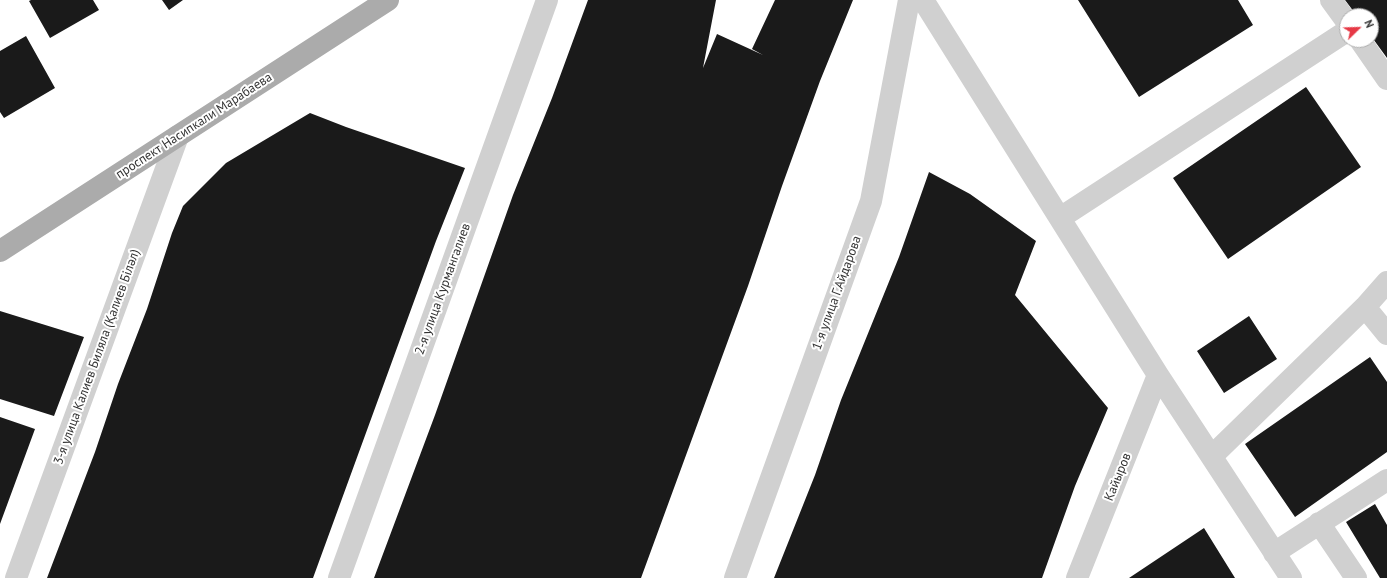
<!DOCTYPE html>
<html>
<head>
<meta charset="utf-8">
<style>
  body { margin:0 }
  #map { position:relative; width:1387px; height:578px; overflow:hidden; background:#fff; font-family:"PT Sans",sans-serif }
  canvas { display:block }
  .north { position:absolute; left:1339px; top:8px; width:40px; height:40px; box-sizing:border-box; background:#fff; border:1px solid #adadad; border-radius:50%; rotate:67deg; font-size:11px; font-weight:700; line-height:16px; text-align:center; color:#333 }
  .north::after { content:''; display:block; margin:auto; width:14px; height:18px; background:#e63946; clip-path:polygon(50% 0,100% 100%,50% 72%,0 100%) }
</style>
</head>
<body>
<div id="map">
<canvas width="1387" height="578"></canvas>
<div class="north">N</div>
</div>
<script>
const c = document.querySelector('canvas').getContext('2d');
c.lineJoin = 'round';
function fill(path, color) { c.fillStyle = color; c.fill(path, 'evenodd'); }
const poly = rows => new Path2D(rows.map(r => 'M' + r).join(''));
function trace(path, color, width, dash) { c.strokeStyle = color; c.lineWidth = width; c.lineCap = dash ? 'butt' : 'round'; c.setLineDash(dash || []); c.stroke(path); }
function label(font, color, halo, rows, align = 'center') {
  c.font = font + ' "PT Sans",sans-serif'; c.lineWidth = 4; c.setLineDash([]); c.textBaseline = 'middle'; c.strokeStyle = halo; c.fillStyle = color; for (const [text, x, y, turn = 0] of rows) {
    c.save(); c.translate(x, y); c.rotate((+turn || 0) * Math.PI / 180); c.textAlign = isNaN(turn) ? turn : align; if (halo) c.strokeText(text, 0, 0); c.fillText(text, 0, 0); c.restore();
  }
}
fill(poly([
  [31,0,93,0,99,10,50,38,29,1],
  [162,0,183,0,169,10],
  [588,0,716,0,703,68,717,34,763,55,752,49,775,0,853,0,820,81,782,186,748,286,641,578,374,578,435,415,513,195,552,98],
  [1078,0,1238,0,1253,25,1139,97],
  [1345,0,1387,0,1387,58,1371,36,1371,16,1357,16],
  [26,36,55,88,4,118,0,112,0,51],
  [1306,87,1361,167,1228,259,1173,178],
  [310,113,346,127,465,168,436,241,313,578,47,578,95,452,118,384,147,309,172,233,183,206,226,163],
  [929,172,970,194,1036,241,1015,295,1108,408,1075,486,1042,578,774,578,815,475,841,400,899,257],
  [0,311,84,337,54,416,0,399],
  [1249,316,1277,359,1224,393,1197,351],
  [1370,357,1387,382,1387,452,1295,517,1245,444],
  [0,417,35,429,0,524],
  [1375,504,1387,525,1387,578,1380,578,1346,522],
  [1204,528,1235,578,1129,578]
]), '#1a1a1a');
trace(poly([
  [923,0,1158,375,1291,578],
  [1331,0,1347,22],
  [1360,40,1387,79],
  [1060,218,1347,31],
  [1365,307,1387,334],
  [1212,456,1365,307,1387,282],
  [1319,523,1356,578],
  [1274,553,1387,480],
  [16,578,178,136],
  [339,578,547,0],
  [735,578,871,201,909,0],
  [1077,578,1158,375]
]), '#d0d0d0', 22);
trace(poly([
  [0,251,388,0]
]), '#ababab', 22);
label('13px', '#333', '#fff', [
  ["проспект Насипкали Марабаева",194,126,-33],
  ["2-я улица Курмангалиев",443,289,-70],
  ["1-я улица Г.Айдарова",837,293,-70],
  ["3-я улица Калиев Биляла (Қалиев Біләл)",97,357,-70],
  ["Кайыров",1118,477,-68]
]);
</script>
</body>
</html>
